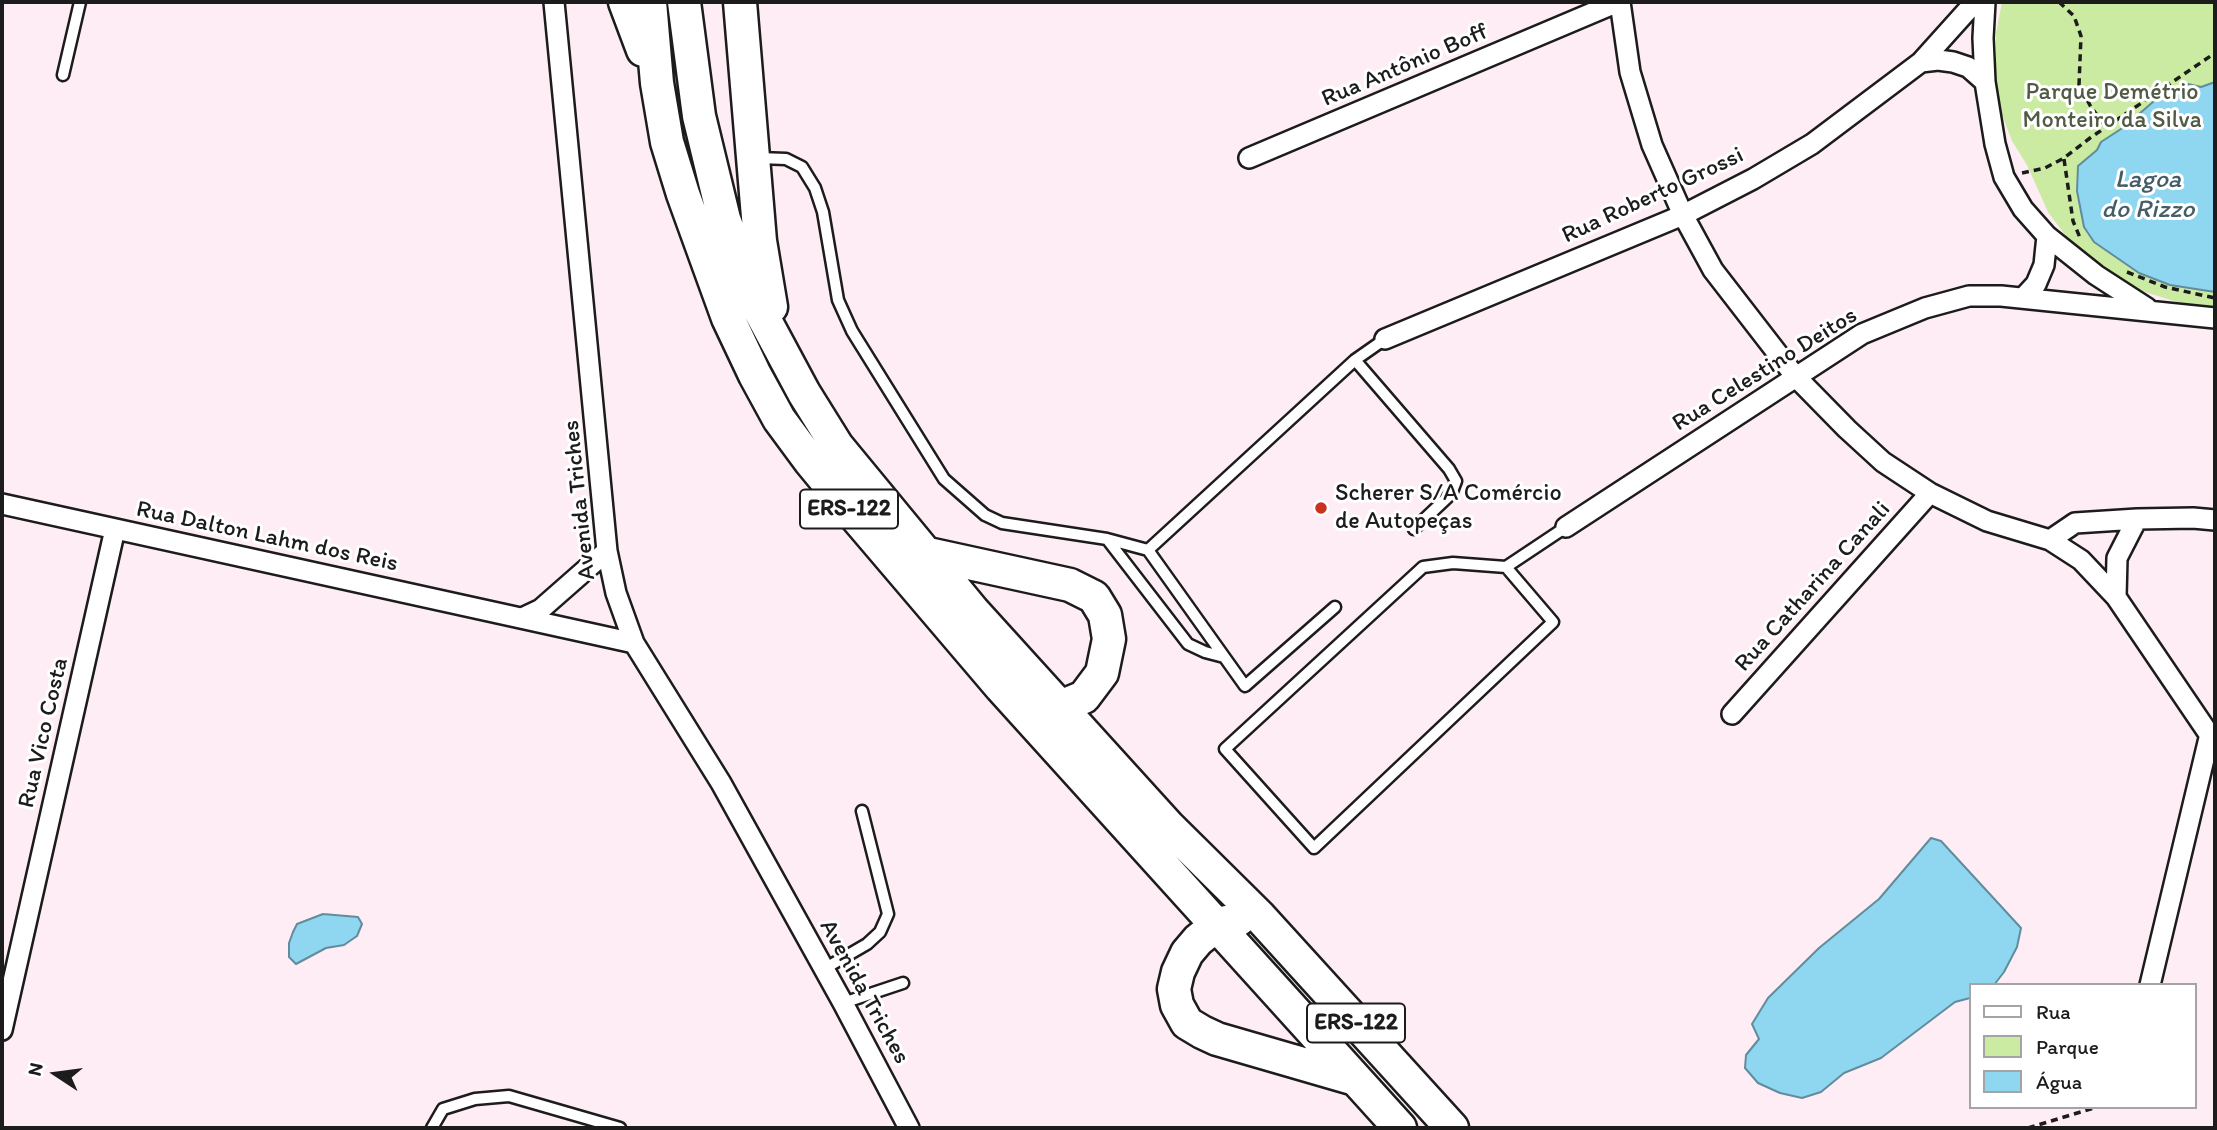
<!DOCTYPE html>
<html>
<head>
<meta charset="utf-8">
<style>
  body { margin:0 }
  #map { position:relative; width:2217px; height:1130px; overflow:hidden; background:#feedf5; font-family:Itim,sans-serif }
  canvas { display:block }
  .frame { position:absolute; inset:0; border:4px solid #1c1c1c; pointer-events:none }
  .legend { position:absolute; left:1969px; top:983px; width:228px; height:126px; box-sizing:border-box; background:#fff; border:2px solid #a4a4a4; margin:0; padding:9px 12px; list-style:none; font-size:21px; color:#1c1c1c }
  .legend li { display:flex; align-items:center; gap:14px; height:35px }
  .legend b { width:35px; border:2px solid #a4a4a4 }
  .north { position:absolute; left:21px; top:1039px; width:70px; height:70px; -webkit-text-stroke:5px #fff; paint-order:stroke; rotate:283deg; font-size:19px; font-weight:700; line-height:28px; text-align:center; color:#1c1c1c }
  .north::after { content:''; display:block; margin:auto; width:24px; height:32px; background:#1c1c1c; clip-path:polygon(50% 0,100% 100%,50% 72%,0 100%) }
</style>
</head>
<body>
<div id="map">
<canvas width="2217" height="1130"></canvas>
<div class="frame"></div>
<ul class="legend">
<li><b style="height:9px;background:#fff"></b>Rua</li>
<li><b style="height:19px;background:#cbeba3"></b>Parque</li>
<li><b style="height:19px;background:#8fd6f1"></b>Água</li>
</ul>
<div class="north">N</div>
</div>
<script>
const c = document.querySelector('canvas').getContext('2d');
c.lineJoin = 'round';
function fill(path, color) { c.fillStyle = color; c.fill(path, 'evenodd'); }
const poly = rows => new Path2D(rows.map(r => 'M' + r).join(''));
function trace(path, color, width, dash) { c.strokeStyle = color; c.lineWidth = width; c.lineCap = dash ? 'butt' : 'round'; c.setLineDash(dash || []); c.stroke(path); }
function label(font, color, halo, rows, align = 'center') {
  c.font = font + ' Itim,sans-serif'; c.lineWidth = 6; c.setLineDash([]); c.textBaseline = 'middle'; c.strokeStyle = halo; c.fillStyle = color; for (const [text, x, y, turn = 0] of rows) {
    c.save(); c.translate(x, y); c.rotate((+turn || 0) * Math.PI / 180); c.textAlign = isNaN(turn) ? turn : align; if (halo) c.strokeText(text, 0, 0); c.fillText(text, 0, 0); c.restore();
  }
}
fill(poly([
  [2002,2,2215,2,2215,311,2193,307,2145,292,2107,274,2071,243,2048,212,2027,165,2012,141,2001,112,1996,81,1996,33]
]), '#cbeba3');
const water = poly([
  [2215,82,2215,292,2170,285,2139,273,2094,242,2084,227,2077,191,2078,166,2097,150,2101,142,2124,127,2161,95,2188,84,2201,87,2215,82],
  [1931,838,1941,841,2021,928,2017,947,2004,972,1994,985,1970,985,1970,998,1955,1002,1881,1058,1844,1073,1821,1092,1802,1098,1780,1093,1758,1083,1745,1068,1746,1055,1759,1039,1752,1024,1768,998,1819,948,1879,899,1931,838],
  [323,914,358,917,362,924,357,936,344,945,326,948,296,964,289,957,289,943,293,932,297,924,323,914]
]);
fill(water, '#8fd6f1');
trace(water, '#618c9c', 2);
const service = poly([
  [63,75,80,2],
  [759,158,786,159,802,167,815,188,823,212,838,300,852,331,944,479,985,515,1002,523,1107,539,1148,550,1245,686,1335,607],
  [1355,360,1449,469,1456,481,1451,494,1414,529],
  [1107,539,1188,644,1205,652,1224,657],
  [1148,550,1355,360,1385,339],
  [1506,567,1553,622,1314,848,1225,749,1423,567,1453,563,1506,567,1566,527],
  [824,969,867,944,880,932,888,914,862,811],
  [843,1003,903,983],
  [432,1128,443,1109,475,1099,509,1096,620,1128]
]);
const minor = poly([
  [554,2,607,551,616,593,634,643,721,783,843,1003,909,1128],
  [1620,2,1630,72,1652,145,1683,215,1713,270,1795,376,1847,429,1883,462,1930,493,1987,521,2050,540,2081,560,2116,597,2215,743],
  [1985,2,1983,38,1985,82,1995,144,2004,177,2023,209,2047,236,2096,275,2147,308],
  [1921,62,1938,60,1953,62,1968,67,1985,82],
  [1249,158,1618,2],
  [2024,297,2036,284,2044,265,2047,236],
  [1385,339,1683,215,1753,179,1812,144,1921,62,1975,2],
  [2,504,634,643],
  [1566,527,1862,334,1925,308,1969,296,2001,296,2215,318],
  [2050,540,2075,523,2137,519,2193,518,2215,520],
  [2116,597,2117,558,2137,519],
  [522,618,541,609,607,551],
  [1732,714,1930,493],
  [2150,985,2210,734],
  [2,1030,115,529]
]);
const trunk = poly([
  [625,2,643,50],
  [650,2,657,83,667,142,683,194,728,318,755,375,779,419,810,461,857,518,1001,687,1400,1128],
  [684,2,699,116,724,219,752,296,804,393,837,446,973,611,1169,827,1260,917,1452,1128],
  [740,2,760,241,771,307],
  [928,554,1070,585,1094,597,1105,615,1109,639,1102,673,1084,697,1060,707,1041,704],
  [1239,919,1218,924,1198,940,1187,953,1178,972,1174,989,1177,1005,1187,1023,1202,1032,1217,1039,1355,1079]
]);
trace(service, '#1c1c1c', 15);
trace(minor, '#1c1c1c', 24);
trace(trunk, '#1c1c1c', 37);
trace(poly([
  [2059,2,2074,16,2081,36,2079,85,2091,107,2106,127],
  [2064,159,2073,221,2081,240],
  [2022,173,2045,168,2064,158,2090,138,2215,53],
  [2127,272,2165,287,2215,298],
  [2028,1128,2097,1107]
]), '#1c1c1c', 3.5, [7, 5]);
trace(service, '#fff', 10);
trace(minor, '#fff', 19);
trace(trunk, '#fff', 32);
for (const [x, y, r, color] of [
  [1321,508,7,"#c8321e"]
]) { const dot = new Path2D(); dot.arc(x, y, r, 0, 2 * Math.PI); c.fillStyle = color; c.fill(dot); trace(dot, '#fff', 2.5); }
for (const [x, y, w] of [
  [849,509,98],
  [1356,1023,98]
]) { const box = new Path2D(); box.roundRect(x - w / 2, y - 19.5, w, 39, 5); c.fillStyle = '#fff'; c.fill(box); trace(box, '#1c1c1c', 2); }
label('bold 23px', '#1c1c1c', null, [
  ["ERS-122",849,509],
  ["ERS-122",1356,1023]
]);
label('24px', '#1c1c1c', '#fff', [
  ["Rua Antônio Boff",1405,66,-23],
  ["Rua Roberto Grossi",1653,196,-25],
  ["Rua Celestino Deitos",1765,370,-32],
  ["Avenida Triches",580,500,-96],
  ["Rua Dalton Lahm dos Reis",267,537,12],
  ["Rua Catharina Canali",1813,587,-48],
  ["Rua Vico Costa",44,733,-77],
  ["Avenida Triches",864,992,61]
]);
label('24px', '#515a44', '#fff', [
  ["Parque Demétrio",2112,93],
  ["Monteiro da Silva",2112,121]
]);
label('24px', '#1c1c1c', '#fff', [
  ["Scherer S/A Comércio",1335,494],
  ["de Autopeças",1335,522]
], 'left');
label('italic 26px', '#445d67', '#fff', [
  ["Lagoa",2148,180],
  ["do Rizzo",2148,210]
]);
</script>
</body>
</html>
